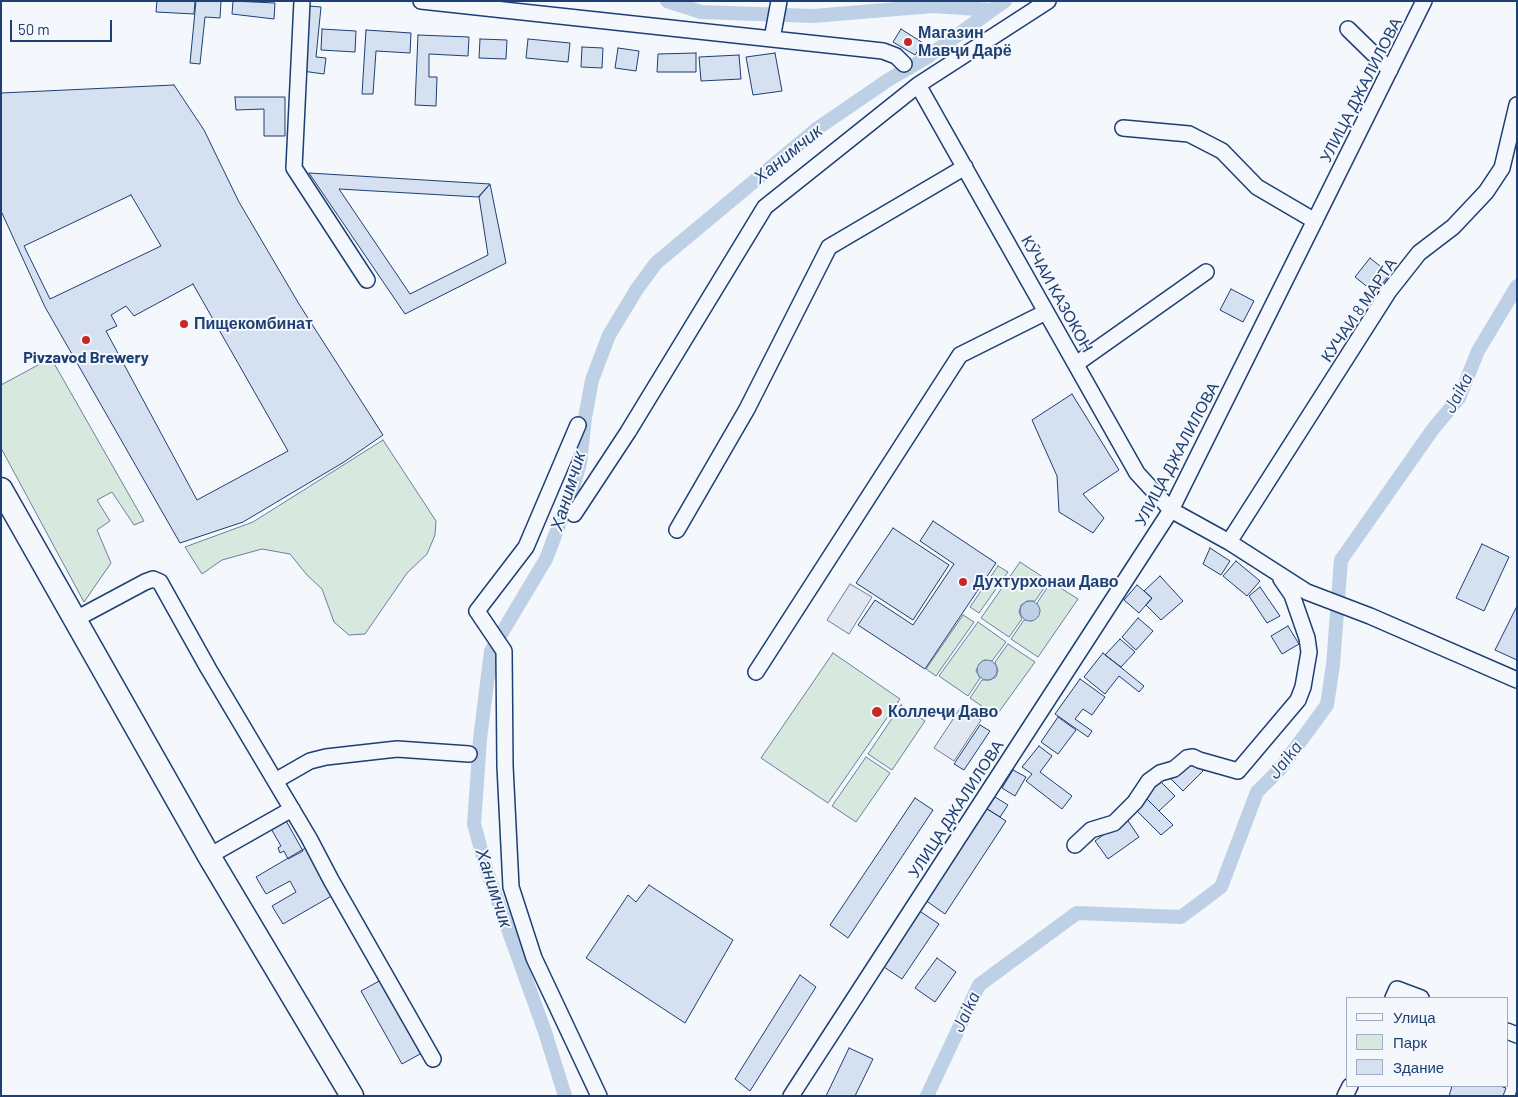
<!DOCTYPE html>
<html>
<head>
<meta charset="utf-8">
<style>
  body { margin:0 }
  #map { position:relative; width:1518px; height:1097px; overflow:hidden; background:#f4f7fb; font-family:Barlow,sans-serif }
  canvas { display:block }
  .frame { position:absolute; inset:0; border:2px solid #1d3f73; pointer-events:none }
  .legend { position:absolute; left:1346px; top:997px; width:162px; height:90px; box-sizing:border-box; background:#f4f7fb; border:1px solid #9eadc5; margin:0; padding:6px 9px; list-style:none; font-size:15px; color:#1d3f73 }
  .legend li { display:flex; align-items:center; gap:10px; height:25px }
  .legend b { width:25px; border:1px solid #9eadc5 }
  .scale { position:absolute; left:10px; top:20px; width:102px; height:22px; box-sizing:border-box; border:2px solid #1d3f73; border-top:0; padding-left:6px; font-size:15px; line-height:18px; white-space:nowrap; color:#1d3f73; -webkit-text-stroke:4px #f4f7fb; paint-order:stroke }
</style>
</head>
<body>
<div id="map">
<canvas width="1518" height="1097"></canvas>
<div class="frame"></div>
<ul class="legend">
<li><b style="height:6px;background:#f4f7fb"></b>Улица</li>
<li><b style="height:14px;background:#d7e8df"></b>Парк</li>
<li><b style="height:14px;background:#d5e0f0"></b>Здание</li>
</ul>
<div class="scale">50 m</div>
</div>
<script>
const c = document.querySelector('canvas').getContext('2d');
c.lineJoin = 'round';
function fill(path, color) { c.fillStyle = color; c.fill(path, 'evenodd'); }
const poly = rows => new Path2D(rows.map(r => 'M' + r).join(''));
function trace(path, color, width, dash) { c.strokeStyle = color; c.lineWidth = width; c.lineCap = dash ? 'butt' : 'round'; c.setLineDash(dash || []); c.stroke(path); }
function label(font, color, halo, rows, align = 'center') {
  c.font = font + ' Barlow,sans-serif'; c.lineWidth = 4; c.setLineDash([]); c.textBaseline = 'middle'; c.strokeStyle = halo; c.fillStyle = color; for (const [text, x, y, turn = 0] of rows) {
    c.save(); c.translate(x, y); c.rotate((+turn || 0) * Math.PI / 180); c.textAlign = isNaN(turn) ? turn : align; if (halo) c.strokeText(text, 0, 0); c.fillText(text, 0, 0); c.restore();
  }
}
const green = poly([
  [51,358,144,521,134,525,112,492,97,500,110,521,97,530,111,563,84,602,1,448,1,385,51,358],
  [383,440,436,521,435,535,427,554,407,573,365,634,349,635,334,622,322,589,307,575,290,554,262,549,222,560,202,574,185,547,253,522,383,440],
  [1020,562,1049,581,1035,601,1027,601,1021,605,1019,612,1022,619,1009,637,981,618,1020,562],
  [998,566,1008,572,979,613,970,607,998,566],
  [1051,582,1078,599,1038,657,1011,639,1024,620,1032,621,1038,617,1040,610,1037,603,1051,582],
  [963,615,974,622,936,676,926,669,963,615],
  [978,622,1006,642,992,661,984,660,979,664,976,671,980,678,968,696,939,676,978,622],
  [1008,644,1035,662,996,716,970,698,982,680,990,680,996,677,998,670,995,662,1008,644],
  [833,653,900,699,828,803,761,758,833,653],
  [901,705,925,721,892,770,868,754,901,705],
  [866,757,890,773,856,822,832,806,866,757]
]);
fill(green, '#d7e8df');
trace(green, '#687fa3', 1);
const parking = poly([
  [850,584,872,597,849,634,827,620,850,584],
  [961,707,981,720,954,761,934,748,961,707]
]);
fill(parking, '#e3e8f0');
trace(parking, '#687fa3', 1);
const water = poly([
  '1020 611a10 10 0 1 1 20 0a10 10 0 1 1-20 0Z',
  '977 670a10 10 0 1 1 20 0a10 10 0 1 1-20 0Z'
]);
fill(water, '#bed0e5');
trace(water, '#687fa3', 1);
trace(poly([
  [667,1,701,12,813,16,933,6,992,10,1005,1],
  [565,1096,545,1032,487,871,474,824,480,739,491,651,546,559,572,491,580,463,585,418,592,380,609,335,637,289,656,263,818,128,888,80,926,58,992,10],
  [927,1096,979,985,1077,913,1181,917,1221,887,1257,792,1280,769,1327,705,1333,665,1341,560,1433,429,1459,398,1478,351,1517,286]
]), '#bed0e5', 14);
const building = poly([
  [157,1,195,1,194,14,156,12,157,1],
  [196,1,221,1,220,18,205,17,200,64,190,63,196,1],
  [233,1,275,3,274,19,232,14,233,1],
  [309,6,321,7,316,57,326,58,324,74,302,71,309,6],
  [322,29,356,31,355,52,321,50,322,29],
  [901,29,923,43,915,55,893,42,901,29],
  [366,30,411,33,410,53,376,51,373,94,362,94,366,30],
  [418,35,469,37,468,56,429,54,429,77,437,77,436,106,415,105,418,35],
  [480,39,507,40,506,59,479,58,480,39],
  [528,39,570,43,568,62,526,58,528,39],
  [582,47,603,48,602,68,581,67,582,47],
  [618,48,639,51,636,71,615,68,618,48],
  [696,53,696,72,657,72,658,54,696,53],
  [775,53,782,91,753,95,746,57,775,53],
  [739,55,741,79,701,81,699,57,739,55],
  [174,85,204,130,239,202,299,304,383,435,344,462,243,522,180,543,45,307,1,211,1,93,174,85],
  [235,97,285,97,285,136,264,136,264,109,236,110,235,97],
  [309,173,490,184,478,197,339,189,410,294,488,255,479,197,490,184,506,263,405,314,309,173],
  [131,195,161,246,50,299,24,246,131,195],
  [1370,258,1390,274,1375,293,1355,277,1370,258],
  [193,284,288,451,197,500,106,331,117,326,111,315,126,306,134,316,193,284],
  [1231,289,1254,301,1243,322,1220,310,1231,289],
  [1072,394,1119,470,1083,494,1104,518,1093,533,1059,512,1057,476,1032,420,1072,394],
  [933,521,996,563,925,669,858,625,875,600,913,625,954,564,920,541,933,521],
  [893,528,949,565,913,620,856,583,893,528],
  [1482,544,1509,557,1484,611,1456,598,1482,544],
  [1210,548,1230,561,1221,575,1203,564,1210,548],
  [1236,561,1260,581,1247,596,1223,576,1236,561],
  [1160,576,1183,601,1161,620,1146,605,1152,598,1144,591,1160,576],
  [1137,585,1152,598,1139,613,1124,600,1137,585],
  [1260,587,1280,616,1267,623,1249,596,1260,587],
  [1517,606,1517,660,1495,650,1517,606],
  [1138,618,1153,631,1136,650,1122,637,1138,618],
  [1288,626,1299,644,1282,654,1271,636,1288,626],
  [1120,639,1135,652,1121,667,1105,655,1120,639],
  [1103,653,1144,686,1139,692,1119,676,1105,694,1084,677,1103,653],
  [1080,679,1105,697,1092,715,1083,709,1075,719,1092,731,1088,737,1055,714,1080,679],
  [1058,717,1076,730,1058,754,1041,742,1058,717],
  [980,725,990,731,964,770,954,764,980,725],
  [1039,746,1052,756,1040,772,1072,796,1062,809,1026,781,1032,774,1022,767,1039,746],
  [1191,759,1203,771,1183,791,1171,779,1191,759],
  [1013,770,1026,777,1015,796,1002,788,1013,770],
  [1160,781,1175,796,1159,811,1144,796,1160,781],
  [1144,796,1173,825,1161,835,1134,808,1144,796],
  [995,797,1008,805,1000,817,987,809,995,797],
  [915,798,933,810,848,938,830,925,915,798],
  [986,808,1006,821,945,914,925,900,986,808],
  [1126,818,1139,837,1108,859,1095,841,1126,818],
  [285,819,303,851,288,859,284,851,280,853,278,848,281,846,270,827,285,819],
  [307,847,335,894,283,924,272,906,296,892,290,881,266,894,256,877,307,847],
  [649,885,733,940,685,1023,586,958,628,895,636,902,649,885],
  [918,910,939,924,902,979,881,965,918,910],
  [937,958,956,972,935,1002,915,988,937,958],
  [800,975,816,987,750,1091,735,1079,800,975],
  [381,980,422,1053,402,1064,361,991,381,980],
  [849,1048,873,1059,855,1096,826,1096,849,1048],
  [1452,1086,1500,1086,1506,1088,1503,1096,1449,1096,1452,1086]
]);
fill(building, '#d5e0f0');
trace(building, '#1d3f73', 1);
const minor = poly([
  [302,1,294,168,367,280],
  [421,1,883,51,896,56,904,64],
  [1348,29,1390,70],
  [772,39,779,1],
  [918,85,1137,473,1171,510,1229,542,1307,592,1370,616,1517,680],
  [1123,128,1189,134,1222,151,1257,187,1315,221],
  [1076,364,1206,272],
  [578,425,526,547,477,611,504,651,505,766,511,887,534,958,599,1096],
  [574,514,628,432,765,207,918,85,1048,1],
  [677,530,747,409,829,247,965,167],
  [1229,542,1389,291,1419,253,1453,227,1486,192,1502,168,1517,105],
  [74,620,145,582,153,579,160,582,208,668,309,838,331,880,433,1059],
  [756,672,960,355,1046,312],
  [275,781,310,761,326,757,397,749,469,754],
  [1075,845,1091,830,1114,823,1135,802,1149,781,1160,773,1174,769,1187,758,1193,757,1199,760,1238,771,1298,700,1303,687,1309,652,1307,638,1292,595,1281,579],
  [209,856,292,809],
  [1393,998,1397,989,1421,998],
  [1507,1031,1517,1035],
  [791,1096,1171,510,1424,1],
  [1345,1096,1350,1086]
]);
const highway = poly([
  [1,489,209,856,352,1096]
]);
trace(minor, '#1d3f73', 18);
trace(highway, '#1d3f73', 25);
trace(minor, '#f4f7fb', 15);
trace(highway, '#f4f7fb', 22);
trace(poly([
  [1515,1096,1517,1090]
]), '#1d3f73', 1, [6, 2.5]);
for (const [x, y, r, color] of [
  [908,42,5,"#c62828"],
  [184,324,5,"#c62828"],
  [86,340,5,"#c62828"],
  [963,582,5,"#c62828"],
  [877,712,6,"#c62828"]
]) { const dot = new Path2D(); dot.arc(x, y, r, 0, 2 * Math.PI); c.fillStyle = color; c.fill(dot); trace(dot, '#f4f7fb', 2); }
label('bold 16px', '#1d3f73', '#f4f7fb', [
  ["Магазин",918,33],
  ["Мавҷи Дарё",918,51],
  ["Пищекомбинат",194,324],
  ["Pivzavod Brewery",86,358,"center"],
  ["Духтурхонаи Даво",973,582],
  ["Коллеҷи Даво",888,712]
], 'left');
label('16px', '#1d3f73', '#f4f7fb', [
  ["УЛИЦА ДЖАЛИЛОВА",1361,90,-63],
  ["КӮЧАИ КАЗОКОН",1057,294,61],
  ["КУЧАИ 8 МАРТА",1359,310,-56],
  ["УЛИЦА ДЖАЛИЛОВА",1177,454,-62],
  ["УЛИЦА ДЖАЛИЛОВА",956,809,-57]
]);
label('italic 18px', '#1d3f73', '#f4f7fb', [
  ["Ханимчик",788,154,-39],
  ["Jaika",1458,393,-62],
  ["Ханимчик",568,491,-73],
  ["Jaika",1285,760,-51],
  ["Ханимчик",494,888,72],
  ["Jaika",966,1012,-65]
]);
</script>
</body>
</html>
